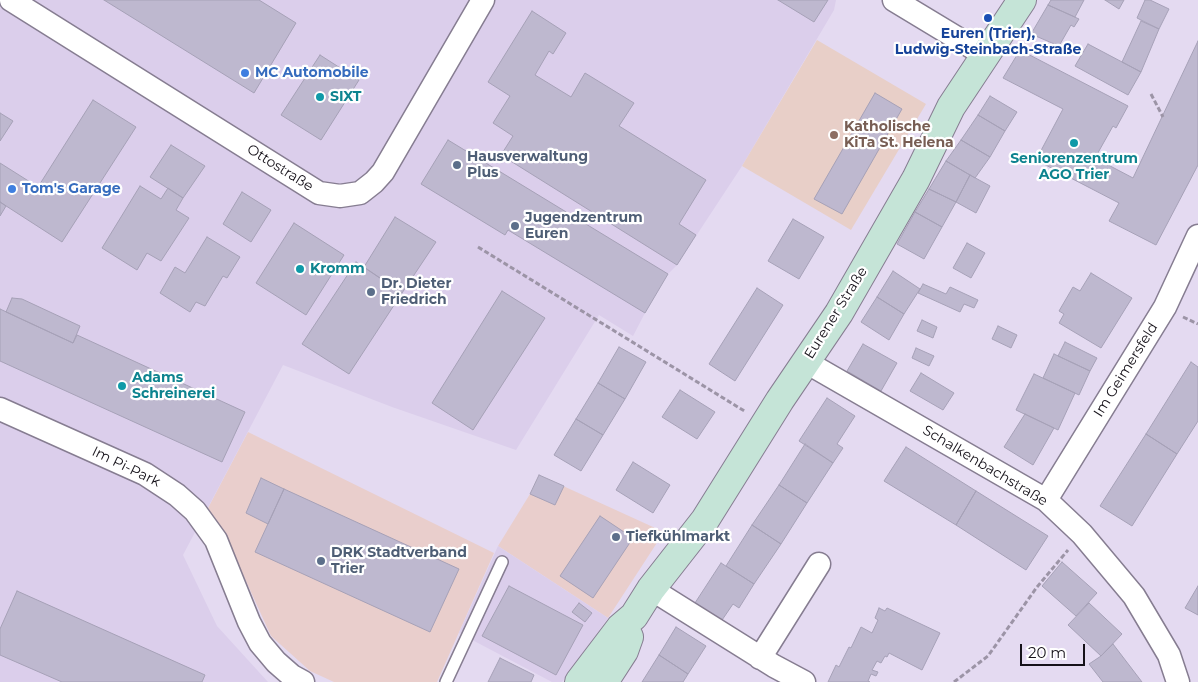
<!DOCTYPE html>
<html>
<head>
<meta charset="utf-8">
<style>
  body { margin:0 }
  #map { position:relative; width:1198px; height:682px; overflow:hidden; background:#e4daf1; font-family:Montserrat,sans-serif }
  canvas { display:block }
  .scale { position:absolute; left:1020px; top:644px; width:65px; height:22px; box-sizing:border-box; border:2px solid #151119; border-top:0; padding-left:6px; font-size:15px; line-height:18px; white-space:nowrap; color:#151119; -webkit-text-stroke:4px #fff; paint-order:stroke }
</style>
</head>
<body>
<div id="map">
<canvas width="1198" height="682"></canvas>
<div class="scale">20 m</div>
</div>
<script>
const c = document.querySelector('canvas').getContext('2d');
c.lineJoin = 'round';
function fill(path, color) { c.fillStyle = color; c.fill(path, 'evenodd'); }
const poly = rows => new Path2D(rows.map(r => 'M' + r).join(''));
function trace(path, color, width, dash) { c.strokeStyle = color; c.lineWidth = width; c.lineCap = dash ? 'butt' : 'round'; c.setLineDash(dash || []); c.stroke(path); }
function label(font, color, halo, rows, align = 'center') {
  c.font = font + ' Montserrat,sans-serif'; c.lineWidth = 4.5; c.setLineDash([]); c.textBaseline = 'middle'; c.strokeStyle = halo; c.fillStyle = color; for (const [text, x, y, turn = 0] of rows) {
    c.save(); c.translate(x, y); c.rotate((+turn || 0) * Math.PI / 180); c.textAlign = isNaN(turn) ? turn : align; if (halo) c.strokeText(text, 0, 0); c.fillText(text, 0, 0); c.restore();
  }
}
fill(poly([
  [248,432,494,553,437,682,334,682,310,671,271,636,240,568,208,508],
  [539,475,664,532,608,618,498,546,530,494]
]), '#e9cecc');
fill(poly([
  [0,0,836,0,834,10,742,166,677,265,668,274,645,313,633,336,599,315,516,450,392,407,283,365,183,555,217,626,268,682,0,682],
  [498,546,608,618,562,682,552,682,459,633]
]), '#dbceeb');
fill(poly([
  [817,40,926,104,851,230,742,166]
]), '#e8cfc8');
const building = poly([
  [104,0,259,0,296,23,254,93,104,0],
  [778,0,828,0,814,22,778,0],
  [1051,0,1084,0,1075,17,1048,5,1051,0],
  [1105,0,1124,0,1119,9,1105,0],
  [1145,0,1150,0,1169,9,1159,29,1137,18,1145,0],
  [1048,5,1079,19,1074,27,1071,25,1059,46,1031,34,1048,5],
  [532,11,566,33,553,54,549,51,535,75,571,97,585,73,634,103,619,126,706,180,679,224,696,235,677,265,501,155,513,136,493,123,510,96,488,82,532,11],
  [1141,21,1159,29,1141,72,1122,62,1141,21],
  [1198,41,1198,165,1156,245,1109,221,1119,203,1036,160,1063,109,1003,78,1020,50,1128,106,1116,128,1113,126,1095,158,1133,178,1198,41],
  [1088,44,1141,72,1128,95,1075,66,1088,44],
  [320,55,359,80,321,140,281,115,320,55],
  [875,93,902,109,842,214,814,199,875,93],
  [990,96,1017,112,1005,131,978,115,990,96],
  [93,100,136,127,62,242,0,202,0,163,38,187,93,100],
  [0,113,13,121,0,141,0,113],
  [978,115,1005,131,990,157,961,140,978,115],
  [448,140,668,274,645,313,508,230,505,235,421,184,448,140],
  [961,140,990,157,975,178,946,161,961,140],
  [171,145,205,166,183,198,150,177,171,145],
  [946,161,970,175,956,202,929,189,946,161],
  [970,175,990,186,976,213,956,202,970,175],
  [140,186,161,199,168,188,183,198,176,210,189,218,161,261,147,253,137,270,102,248,140,186],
  [929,189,956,202,942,227,915,212,929,189],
  [242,192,271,210,251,242,223,224,242,192],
  [0,202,6,206,0,216,0,202],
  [915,212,942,227,924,259,897,244,915,212],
  [395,217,436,242,402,293,364,267,395,217],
  [793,219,824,237,799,279,768,261,793,219],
  [294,223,344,255,306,315,256,283,294,223],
  [207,237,240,257,227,278,223,276,205,306,196,302,190,312,160,293,175,267,185,273,207,237],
  [967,243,985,253,971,278,953,268,967,243],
  [356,262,402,293,349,374,302,344,356,262],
  [893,271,920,289,904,314,877,297,893,271],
  [1091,273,1132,298,1101,348,1059,323,1064,314,1059,311,1073,287,1080,291,1091,273],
  [923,284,946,294,950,287,978,300,974,308,964,304,960,312,918,293,923,284],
  [757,288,783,305,735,381,709,364,757,288],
  [502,291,545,318,473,430,432,403,502,291],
  [877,297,904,314,889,340,861,322,877,297],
  [12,298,22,299,80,326,73,343,6,312,12,298],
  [0,309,73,343,77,335,245,412,222,462,0,361,0,309],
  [922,320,937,327,933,338,917,331,922,320],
  [998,326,1017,335,1011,348,992,339,998,326],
  [1065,342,1097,358,1090,371,1058,356,1065,342],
  [863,344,897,363,881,391,847,371,863,344],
  [619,347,646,362,625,399,598,383,619,347],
  [916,348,934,356,929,366,912,358,916,348],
  [1054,354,1090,371,1079,395,1043,378,1054,354],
  [1191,362,1198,367,1198,421,1177,454,1146,434,1191,362],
  [921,373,954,393,943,410,910,391,921,373],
  [1034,374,1075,393,1058,430,1016,410,1034,374],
  [598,383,625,399,603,435,576,419,598,383],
  [680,390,715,412,697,439,662,417,680,390],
  [827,398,855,416,837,444,843,448,833,463,799,441,827,398],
  [1025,414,1054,428,1033,465,1004,447,1025,414],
  [576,419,603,435,581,471,554,455,576,419],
  [1146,434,1177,454,1132,526,1100,506,1146,434],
  [805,444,833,463,807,503,779,485,805,444],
  [906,447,976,491,956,525,884,481,906,447],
  [633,462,670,485,653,513,616,490,633,462],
  [539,475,564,486,555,505,530,494,539,475],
  [261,478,284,489,268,524,246,513,261,478],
  [779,485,807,503,781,544,752,525,779,485],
  [284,489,459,569,430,632,255,552,284,489],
  [976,491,1048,536,1026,570,956,525,976,491],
  [600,516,633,538,593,598,560,576,600,516],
  [752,525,781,544,754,584,726,566,752,525],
  [1062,562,1097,593,1076,616,1042,586,1062,562],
  [721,563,754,584,739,608,733,604,720,623,693,606,721,563],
  [509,586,583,625,556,675,482,636,509,586],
  [1198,586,1198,615,1185,608,1198,586],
  [17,591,205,675,202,682,62,682,0,655,0,629,17,591],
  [579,603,592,613,585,622,572,612,579,603],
  [1089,603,1122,634,1101,656,1068,625,1089,603],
  [879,608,885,611,887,608,940,633,922,670,889,653,887,657,885,656,881,663,877,661,872,670,878,672,876,676,871,674,868,681,870,682,828,682,836,665,839,667,849,647,851,648,861,627,872,633,878,620,875,618,879,608],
  [676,627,706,646,688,674,659,655,676,627],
  [1113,644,1142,682,1103,682,1089,664,1101,656,1113,644],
  [659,655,688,674,683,682,642,682,659,655],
  [500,658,534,675,531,682,488,682,500,658]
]);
fill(building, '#beb8cf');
trace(building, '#a6a1b7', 1);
const lane = poly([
  [446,682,502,562]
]);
const street = poly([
  [11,0,319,193,340,196,360,193,374,182,383,172,483,0],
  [894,0,985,55],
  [806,362,1046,500,1082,534,1134,596,1169,655,1178,682],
  [0,409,145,474,177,495,195,511,216,540,249,622,260,643,276,662,292,676,303,682],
  [1046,500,1165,307,1198,236],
  [651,589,774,666,804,682],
  [760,658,819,564]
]);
const secondary = poly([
  [579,682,620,628,634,616,651,589,705,520,780,400,839,313,916,179,951,107,1022,0],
  [604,682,624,651,629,637]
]);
trace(lane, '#867d91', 14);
trace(street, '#867d91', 25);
trace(secondary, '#867d91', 30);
trace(poly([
  [1151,94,1163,117],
  [478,247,746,412],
  [1183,317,1198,324],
  [954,682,988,656,1037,587,1068,550]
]), '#9c94a6', 3, [5, 2.5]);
trace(lane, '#fff', 11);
trace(street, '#fff', 22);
trace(secondary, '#c5e4d7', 28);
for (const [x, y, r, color] of [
  [988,18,5,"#1a4fb4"],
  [245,73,5,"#3f7fe0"],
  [320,97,5,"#0f9aa8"],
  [834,135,5,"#8d6e63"],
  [1074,143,5,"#0f9aa8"],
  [457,165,5,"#5c6f8a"],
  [12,189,5,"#3f7fe0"],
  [515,226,5,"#5c6f8a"],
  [300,269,5,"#0f9aa8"],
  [371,292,5,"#5c6f8a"],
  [122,386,5,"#0f9aa8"],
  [616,537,5,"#5c6f8a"],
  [321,561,5,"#5c6f8a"]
]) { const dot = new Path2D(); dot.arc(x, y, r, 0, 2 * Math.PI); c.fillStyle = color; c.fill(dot); trace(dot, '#fff', 2); }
label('bold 14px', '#164399', '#fff', [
  ["Euren (Trier),",988,34],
  ["Ludwig-Steinbach-Straße",988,50]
]);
label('bold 14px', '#366cbe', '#fff', [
  ["MC Automobile",255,73],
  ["Tom's Garage",22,189]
], 'left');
label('bold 14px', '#0d838f', '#fff', [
  ["SIXT",330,97],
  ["Seniorenzentrum",1074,159,"center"],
  ["AGO Trier",1074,175,"center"],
  ["Kromm",310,269],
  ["Adams",132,378],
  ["Schreinerei",132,394]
], 'left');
label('bold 14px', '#785e54', '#fff', [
  ["Katholische",844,127],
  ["KiTa St. Helena",844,143]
], 'left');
label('bold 14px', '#4e5e75', '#fff', [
  ["Hausverwaltung",467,157],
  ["Plus",467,173],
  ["Jugendzentrum",525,218],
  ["Euren",525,234],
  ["Dr. Dieter",381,284],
  ["Friedrich",381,300],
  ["Tiefkühlmarkt",626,537],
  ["DRK Stadtverband",331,553],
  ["Trier",331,569]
], 'left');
label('14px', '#151119', '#fff', [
  ["Ottostraße",280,168,32],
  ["Eurener Straße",836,313,-58],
  ["Im Geimersfeld",1126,370,-58],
  ["Schalkenbachstraße",985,466,31],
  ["Im Pi-Park",126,467,26]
]);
</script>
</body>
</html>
